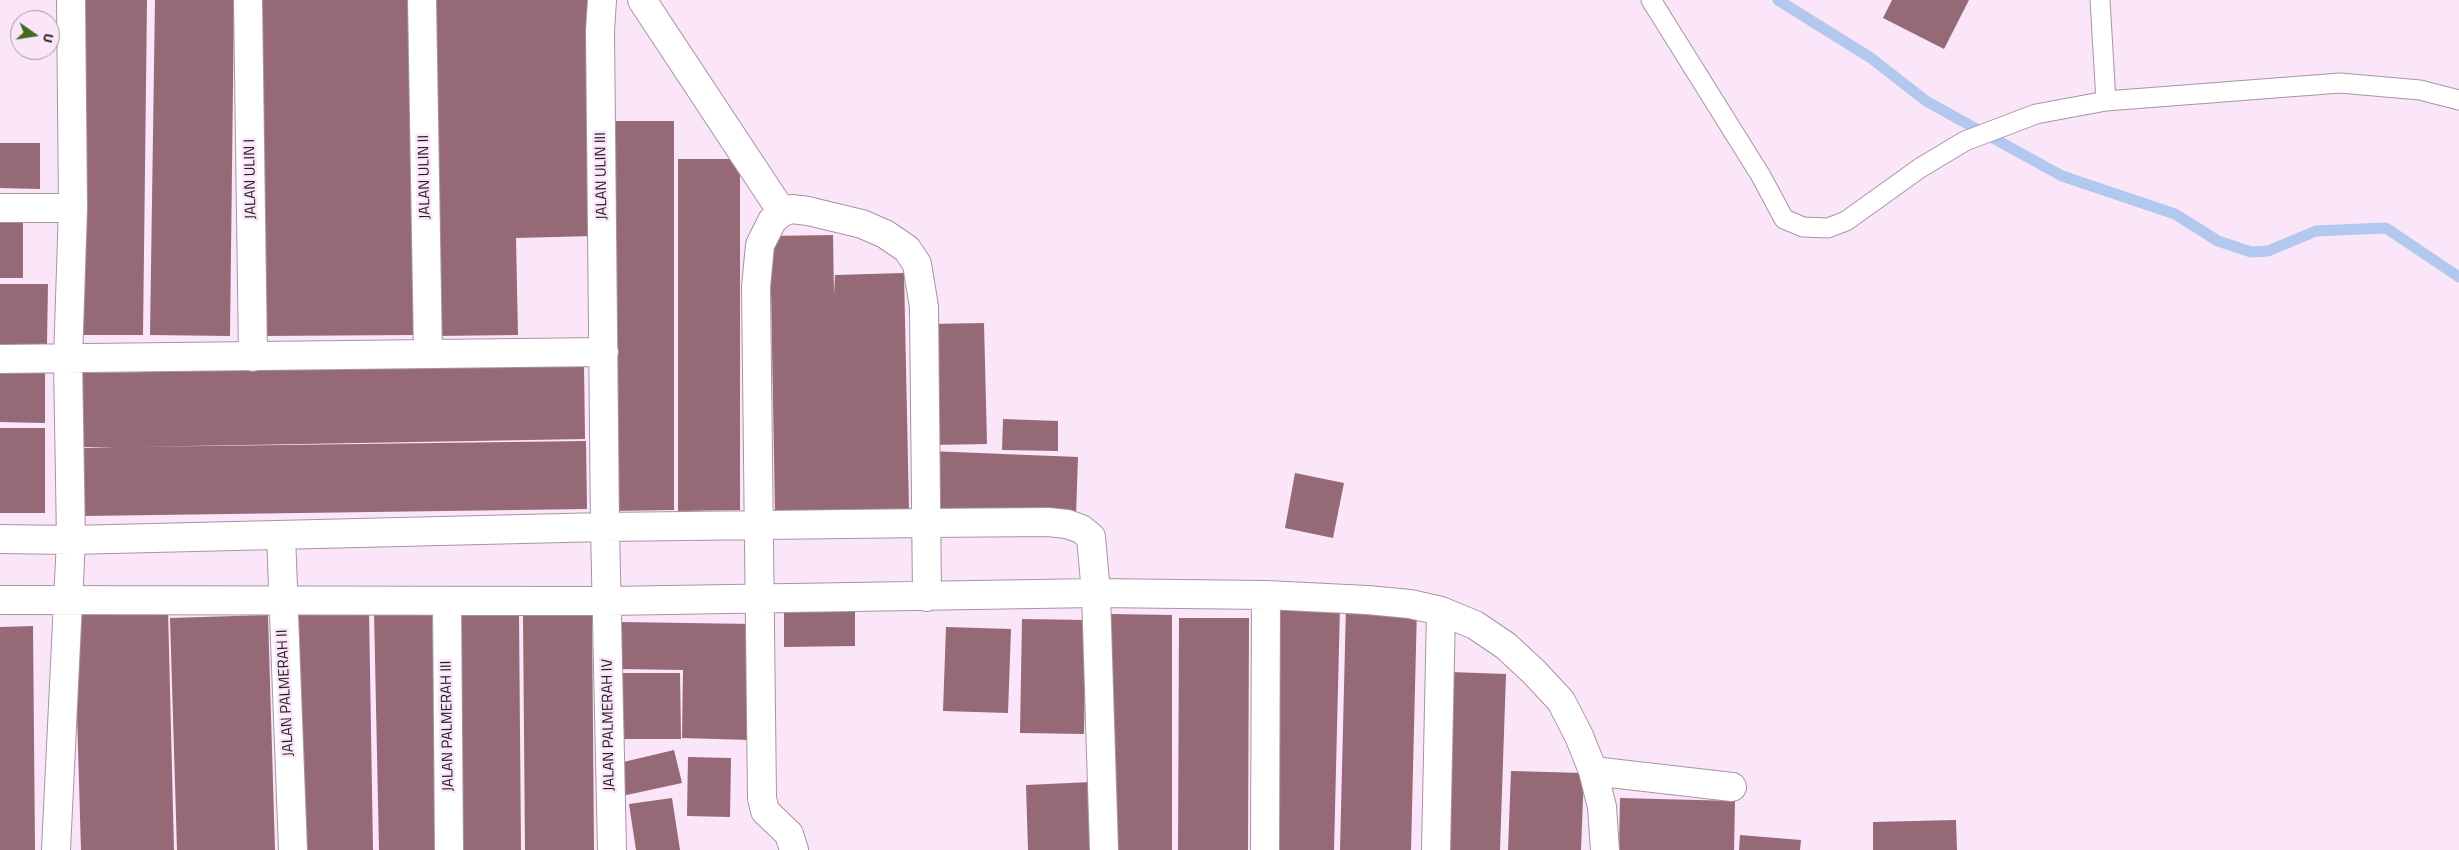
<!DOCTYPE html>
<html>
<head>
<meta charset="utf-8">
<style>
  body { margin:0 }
  #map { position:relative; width:2459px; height:850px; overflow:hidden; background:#fae6f8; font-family:"Titillium Web",sans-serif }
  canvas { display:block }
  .north { position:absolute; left:10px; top:10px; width:50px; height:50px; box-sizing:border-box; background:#fae6f8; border:1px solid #a496a3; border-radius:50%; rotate:103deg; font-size:14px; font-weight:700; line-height:20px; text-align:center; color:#241d24 }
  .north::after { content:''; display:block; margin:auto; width:18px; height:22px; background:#436923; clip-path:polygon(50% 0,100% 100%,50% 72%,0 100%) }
</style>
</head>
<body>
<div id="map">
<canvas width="2459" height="850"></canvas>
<div class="north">U</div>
</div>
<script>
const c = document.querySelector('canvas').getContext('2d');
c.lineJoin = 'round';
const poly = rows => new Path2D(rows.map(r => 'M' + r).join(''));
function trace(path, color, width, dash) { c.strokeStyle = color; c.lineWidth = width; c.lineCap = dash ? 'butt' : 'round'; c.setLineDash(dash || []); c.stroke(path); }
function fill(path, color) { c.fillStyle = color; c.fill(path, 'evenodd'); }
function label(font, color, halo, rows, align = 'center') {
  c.font = font + ' "Titillium Web",sans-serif'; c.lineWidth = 5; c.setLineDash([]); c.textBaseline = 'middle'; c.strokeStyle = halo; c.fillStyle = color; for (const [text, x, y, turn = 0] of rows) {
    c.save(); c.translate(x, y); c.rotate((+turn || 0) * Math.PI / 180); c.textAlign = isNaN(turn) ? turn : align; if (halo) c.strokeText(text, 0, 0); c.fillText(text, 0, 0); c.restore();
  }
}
trace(poly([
  [1778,0,1871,58,1926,101,2062,176,2175,214,2218,241,2251,252,2268,251,2316,231,2386,228,2459,277]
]), '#b3c8ef', 11);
fill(poly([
  [81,0,147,0,143,335,77,335],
  [155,0,234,0,230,336,150,335],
  [260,0,412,0,413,335,261,336],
  [431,0,592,0,595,236,516,238,518,335,436,336],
  [1892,0,1969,0,1944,49,1883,18],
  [612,121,674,121,674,510,612,511],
  [0,143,40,143,40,189,0,188],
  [678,159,740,159,740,510,678,511],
  [0,221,23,221,23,278,0,278],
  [833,235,834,295,835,275,904,273,909,510,775,513,770,236],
  [0,284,48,284,47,344,0,344],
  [984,323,987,444,932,445,930,324],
  [0,363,45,363,45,423,0,422],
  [584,365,585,439,132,447,586,441,587,509,84,516,83,448,115,447,84,447,82,373],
  [1003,419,1058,421,1058,451,1002,450],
  [0,428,45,428,45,513,0,513],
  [929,451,1078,457,1076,516,927,510],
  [1295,473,1344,483,1333,538,1285,528],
  [855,604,855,646,784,647,784,605],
  [1276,605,1340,606,1334,850,1270,850],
  [1346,606,1417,607,1411,850,1340,850],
  [168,610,174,850,81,850,74,613],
  [432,610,437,850,379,850,374,611],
  [369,611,373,850,301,850,296,613],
  [1111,614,1172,615,1172,850,1111,850],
  [268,615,275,850,177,850,170,618],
  [519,615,521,850,459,850,456,616],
  [592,615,594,850,525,850,523,616],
  [1179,618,1249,618,1248,850,1178,850],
  [1022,619,1086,620,1084,734,1020,733],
  [621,622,752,624,750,740,682,738,683,670,620,669],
  [33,626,35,850,0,850,0,627],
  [946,627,1011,629,1008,713,943,711],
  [1450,672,1506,674,1500,850,1444,850],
  [622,673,680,673,681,739,621,739],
  [674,750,682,783,622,796,615,764],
  [688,757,731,758,730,817,687,816],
  [1511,771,1584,773,1581,850,1508,850],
  [1091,782,1093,850,1028,850,1026,785],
  [672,798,680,850,636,850,629,804],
  [1620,798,1735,801,1734,850,1619,850],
  [1956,820,1957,850,1873,850,1873,822],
  [1740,835,1801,840,1800,850,1739,850]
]), '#966976');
const lane = poly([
  [1651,0,1761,176,1784,219,1803,227,1828,228,1846,221,1920,168,1965,141,2036,114,2106,101,2340,83,2420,90,2459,100],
  [2100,0,2106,101]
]);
const street = poly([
  [248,0,253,357],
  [422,0,428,354],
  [602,0,600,31,605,527,612,850],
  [642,0,782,212],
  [0,208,73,208],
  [0,359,604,352],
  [281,535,293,850],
  [0,539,71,540,605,527,926,523,1048,522,1067,524,1081,529,1091,537,1096,593,1104,850],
  [0,600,607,601,1096,593,1266,595,1367,600,1410,604,1441,611,1475,625,1506,646,1534,672,1561,701,1579,736,1593,771,1602,807,1605,850],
  [447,602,449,850],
  [1593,771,1732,787],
  [56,850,71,540,68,360,73,208,71,0],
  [794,850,789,834,765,811,762,798,756,287,760,245,772,221,782,212,792,209,808,211,862,224,885,234,907,249,917,264,924,307,927,597],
  [1265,850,1266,595],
  [1436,850,1441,611]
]);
trace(lane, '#a694a5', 21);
trace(street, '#a694a5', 30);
trace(lane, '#fff', 19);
trace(street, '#fff', 28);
label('15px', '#241d24', '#fae6f8', [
  ["JALAN ULIN III",602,176,-91],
  ["JALAN ULIN II",425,177,-91],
  ["JALAN ULIN I",251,179,-91],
  ["JALAN PALMERAH II",286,693,-93],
  ["JALAN PALMERAH IV",609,725,-91],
  ["JALAN PALMERAH III",448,726,-91]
]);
</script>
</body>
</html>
